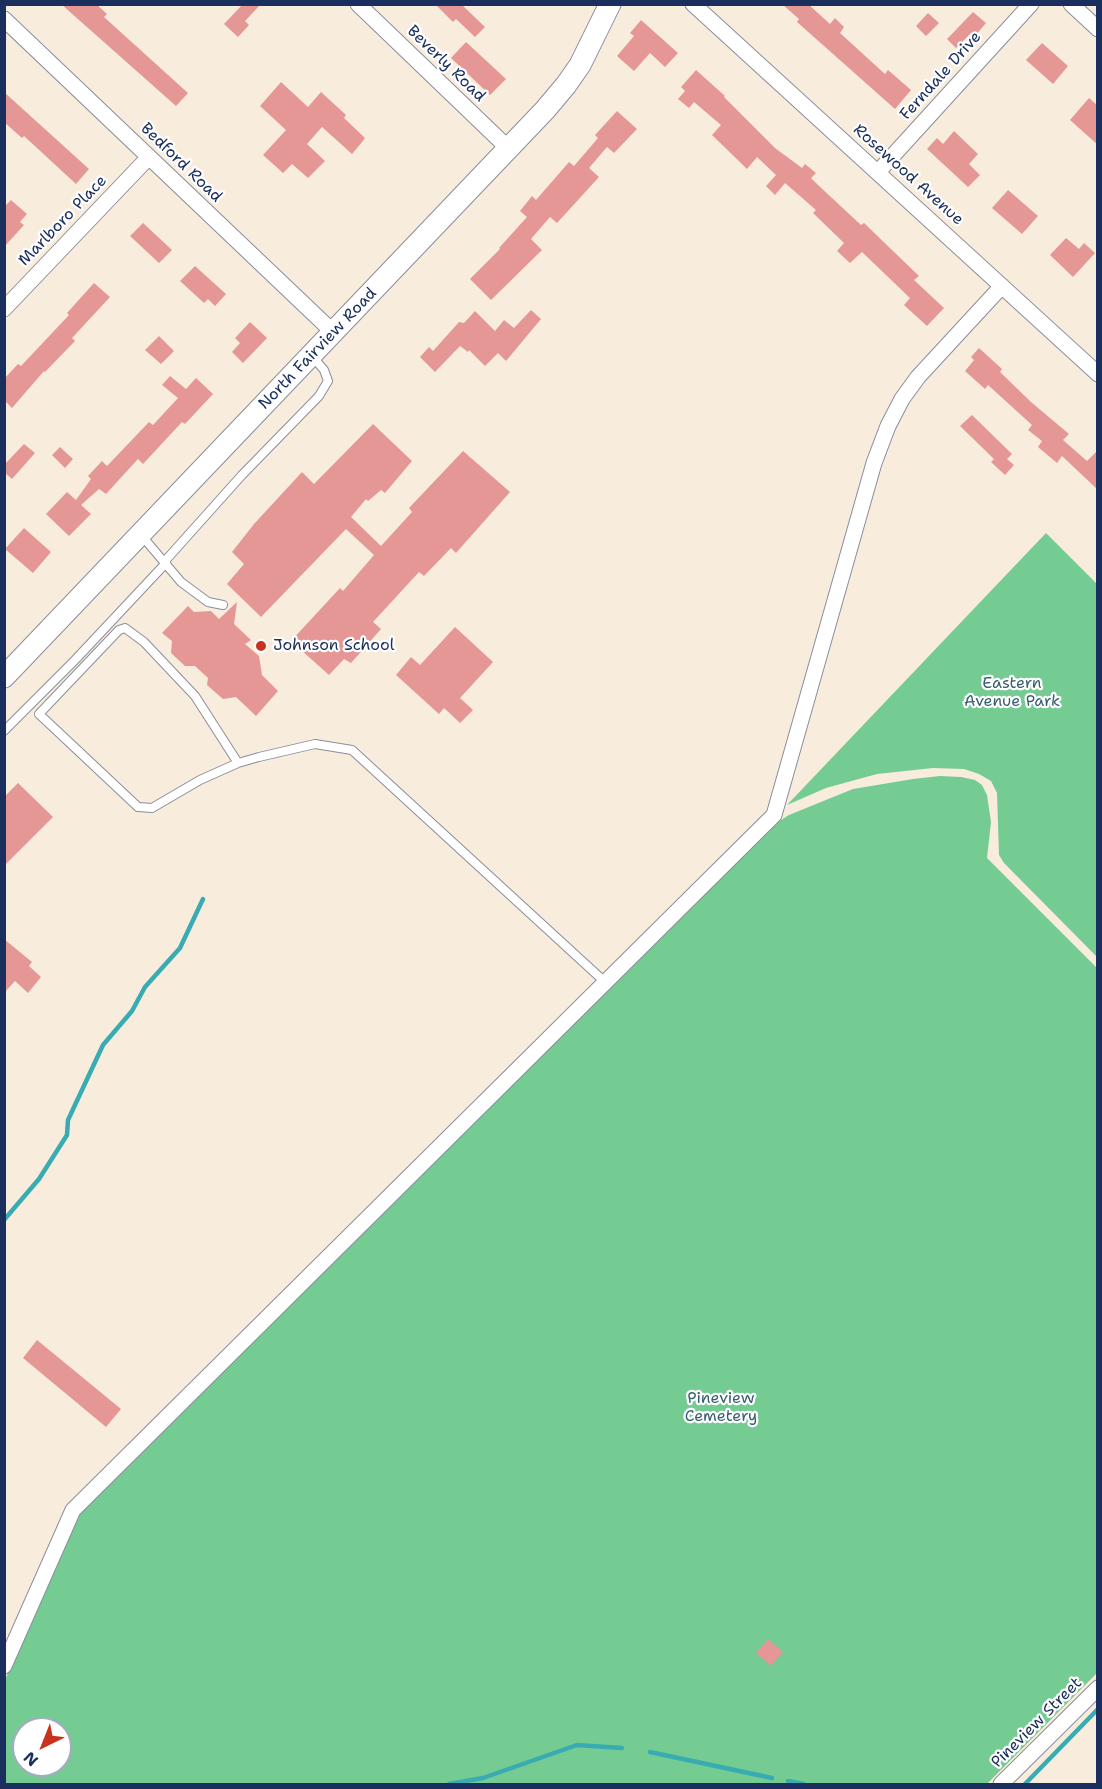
<!DOCTYPE html>
<html>
<head>
<meta charset="utf-8">
<style>
  body { margin:0 }
  #map { position:relative; width:1102px; height:1789px; overflow:hidden; background:#f8ecdc; font-family:"Shantell Sans",sans-serif }
  canvas { display:block }
  .frame { position:absolute; inset:0; border:6px solid #1b2f5e; pointer-events:none }
  .north { position:absolute; left:12px; top:1717px; width:60px; height:60px; box-sizing:border-box; background:#fff; border:2px solid #a4acbf; border-radius:50%; rotate:223deg; font-size:16px; font-weight:700; line-height:24px; text-align:center; color:#1b2f5e }
  .north::after { content:''; display:block; margin:auto; width:21px; height:27px; background:#c8321e; clip-path:polygon(50% 0,100% 100%,50% 72%,0 100%) }
</style>
</head>
<body>
<div id="map">
<canvas width="1102" height="1789"></canvas>
<div class="frame"></div>
<div class="north">N</div>
</div>
<script>
const c = document.querySelector('canvas').getContext('2d');
c.lineJoin = 'round';
function fill(path, color) { c.fillStyle = color; c.fill(path, 'evenodd'); }
const poly = rows => new Path2D(rows.map(r => 'M' + r).join(''));
function trace(path, color, width, dash) { c.strokeStyle = color; c.lineWidth = width; c.lineCap = dash ? 'butt' : 'round'; c.setLineDash(dash || []); c.stroke(path); }
function label(font, color, halo, rows, align = 'center') {
  c.font = font + ' "Shantell Sans",sans-serif'; c.lineWidth = 4.5; c.setLineDash([]); c.textBaseline = 'middle'; c.strokeStyle = halo; c.fillStyle = color; for (const [text, x, y, turn = 0] of rows) {
    c.save(); c.translate(x, y); c.rotate((+turn || 0) * Math.PI / 180); c.textAlign = isNaN(turn) ? turn : align; if (halo) c.strokeText(text, 0, 0); c.fillText(text, 0, 0); c.restore();
  }
}
fill(poly([
  [1046,533,1097,584,1097,957,1004,863,999,855,997,793,991,781,979,774,964,769,933,768,877,774,826,788,787,805],
  [940,776,961,777,975,780,982,785,987,795,991,822,987,858,1097,968,1097,1673,987,1784,5,1784,5,1680,65,1539,80,1513,778,822,789,815,853,789,913,779],
  [24,1729,60,1729,60,1765,24,1765]
]), '#74cc92');
trace(poly([
  [4,1220,39,1179,67,1135,68,1120,103,1045,132,1011,145,987,180,948,203,899],
  [650,1752,772,1778],
  [788,1781,804,1784],
  [449,1784,483,1778,577,1745,622,1748],
  [1025,1784,1098,1709]
]), '#39abb2', 4.5);
fill(poly([
  [61,4,96,4,107,14,104,17,188,93,176,106],
  [243,4,261,4,245,21,249,25,238,37,224,24],
  [435,4,461,4,485,27,475,37,456,19,453,22],
  [782,4,808,4,830,24,835,18,844,27,840,33,885,74,888,70,911,90,895,109,797,22,799,19],
  [973,12,986,23,975,36,971,33,956,48,947,39],
  [928,13,939,23,926,36,916,26],
  [641,20,678,53,665,67,650,53,634,71,617,56,634,36,630,33],
  [466,42,506,79,490,95,451,58],
  [1042,43,1068,66,1053,84,1026,60],
  [696,70,725,96,724,97,775,148,802,168,805,164,816,173,811,178,818,185,861,225,864,223,919,276,914,280,944,308,927,326,904,305,910,298,862,252,850,263,837,251,844,243,813,213,816,210,785,183,775,195,766,186,776,175,757,157,747,169,712,135,721,125,694,102,689,108,678,99,685,91,681,87],
  [281,82,308,107,321,92,346,115,344,118,365,138,362,142,352,154,322,127,307,144,325,161,308,178,292,164,283,173,263,155,286,130,260,106],
  [4,92,89,169,76,184,24,136,22,138,4,122],
  [1089,98,1098,106,1098,145,1070,120],
  [617,111,637,129,614,153,607,147,589,168,599,177,557,223,550,217,531,239,542,250,491,300,470,279,500,249,499,248,527,217,520,211,532,196,536,200,569,162,574,166,598,138,595,135],
  [954,131,978,154,969,164,980,175,968,187,927,149,937,138,943,144],
  [1008,190,1038,216,1022,234,992,208],
  [11,200,27,214,20,222,24,225,4,247,4,207],
  [143,223,172,250,159,263,130,236],
  [1066,238,1079,249,1084,243,1095,253,1073,277,1050,255],
  [195,266,226,294,215,306,208,299,204,303,180,281],
  [94,283,110,297,72,338,75,341,45,372,44,371,12,408,4,400,4,379,18,364,21,366,69,315,67,313],
  [531,310,541,319,506,361,498,353,485,366,469,350,468,352,460,346,435,372,420,357,429,347,433,351,459,322,464,323,475,311,495,331,504,320,514,328],
  [250,322,267,338,243,363,232,352,240,343,235,338],
  [159,336,174,351,161,364,145,350],
  [979,348,1002,369,1000,372,1031,402,1069,434,1063,440,1087,461,1098,450,1098,490,1062,456,1057,463,1038,447,1042,441,1028,430,1032,425,988,385,985,389,965,371,974,360,971,357],
  [170,376,186,389,196,378,213,394,185,424,182,422,143,464,138,459,106,494,99,489,81,505,91,514,69,536,46,514,67,492,76,500,91,479,88,476,102,461,107,466,149,422,153,425,178,398,162,385],
  [972,415,1012,454,1007,459,1014,465,1005,475,991,462,994,459,960,426],
  [373,424,412,461,385,493,381,490,368,501,366,499,351,517,381,546,412,512,409,508,463,451,510,492,456,553,451,548,424,576,419,572,373,622,381,629,351,663,344,659,329,675,291,641,340,588,343,591,374,555,346,529,261,617,227,584,244,564,232,552,254,524,302,472,314,484],
  [24,444,35,453,12,479,4,472,4,465],
  [60,447,73,459,65,468,52,455],
  [24,528,51,552,33,573,5,549],
  [237,602,234,624,251,640,245,644,259,656,262,675,278,691,256,716,236,697,223,699,207,685,208,678,195,666,185,666,171,653,172,641,162,633,188,606,194,612,211,611,219,619],
  [455,627,493,662,460,698,473,710,460,723,444,708,439,714,396,675,411,657,420,665],
  [18,783,53,817,4,866,4,797],
  [4,939,32,962,29,966,41,977,28,993,15,981,4,993],
  [37,1340,121,1409,106,1427,23,1358],
  [768,1639,783,1652,771,1666,756,1653]
]), '#e59796');
const service = poly([
  [142,536,181,582,208,602,223,605],
  [165,561,242,475,319,396,328,381,324,370,312,356],
  [4,731,75,660,166,563],
  [238,763,195,696,144,642,125,628,119,630,39,714,138,807,152,808,200,780,238,763,259,757,315,744,352,750,606,983]
]);
const minor = poly([
  [358,4,509,149],
  [693,4,1098,374],
  [1071,4,1098,29],
  [4,19,334,333],
  [878,172,1031,4],
  [4,309,148,158],
  [4,1666,73,1510,774,815,874,463,888,426,902,399,918,377,1002,286],
  [1001,1784,1098,1688]
]);
const secondary = poly([
  [4,677,545,110,566,85,580,65,610,4]
]);
trace(service, '#8a8e9d', 10);
trace(minor, '#8a8e9d', 17);
trace(secondary, '#8a8e9d', 23);
trace(service, '#fff', 8);
trace(minor, '#fff', 15);
trace(secondary, '#fff', 21);
for (const [x, y, r, color] of [
  [261,646,6,"#c8321e"]
]) { const dot = new Path2D(); dot.arc(x, y, r, 0, 2 * Math.PI); c.fillStyle = color; c.fill(dot); trace(dot, '#fff', 2); }
label('16px', '#1b2f5e', '#fff', [
  ["Beverly Road",446,64,44],
  ["Ferndale Drive",941,76,-48],
  ["Bedford Road",181,163,44],
  ["Rosewood Avenue",908,175,42],
  ["Marlboro Place",63,221,-46],
  ["North Fairview Road",318,349,-46],
  ["Pineview Street",1037,1723,-45]
]);
label('16px', '#1b2f5e', '#fff', [
  ["Johnson School",273,646]
], 'left');
label('16px', '#365e6e', '#fff', [
  ["Eastern",1012,684],
  ["Avenue Park",1012,702],
  ["Pineview",721,1399],
  ["Cemetery",721,1417]
]);
</script>
</body>
</html>
